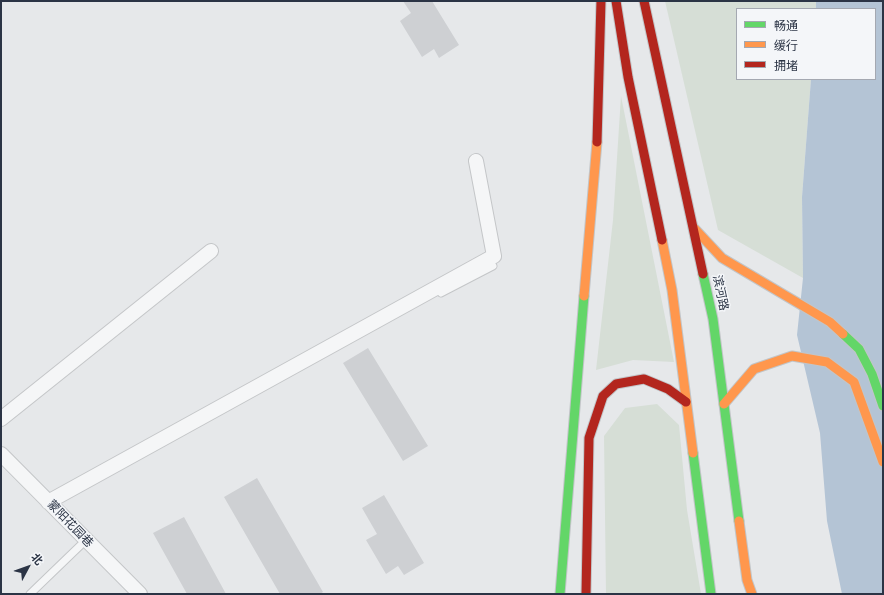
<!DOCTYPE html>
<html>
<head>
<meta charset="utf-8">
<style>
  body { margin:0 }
  #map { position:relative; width:884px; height:595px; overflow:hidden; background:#e6e8ea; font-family:"PT Sans","Noto Sans SC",sans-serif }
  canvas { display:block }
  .frame { position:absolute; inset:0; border:2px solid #2b3445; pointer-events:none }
  .legend { position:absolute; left:736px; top:8px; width:140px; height:72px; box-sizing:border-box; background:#f4f6f9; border:1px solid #a4a8b1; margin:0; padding:5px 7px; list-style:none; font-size:12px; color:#2b3445 }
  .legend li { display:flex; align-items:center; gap:8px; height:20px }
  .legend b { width:20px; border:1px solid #a4a8b1 }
  .north { position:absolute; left:8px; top:547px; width:40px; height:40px; -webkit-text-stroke:3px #f4f6f9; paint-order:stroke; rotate:49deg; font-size:11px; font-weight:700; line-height:16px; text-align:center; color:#2b3445 }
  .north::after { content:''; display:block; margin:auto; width:14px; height:18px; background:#2b3445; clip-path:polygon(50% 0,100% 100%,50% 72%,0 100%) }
</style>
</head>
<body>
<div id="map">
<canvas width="884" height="595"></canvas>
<div class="frame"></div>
<ul class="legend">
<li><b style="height:5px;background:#63d668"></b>畅通</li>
<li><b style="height:5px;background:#ff974d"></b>缓行</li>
<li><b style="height:5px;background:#b3261e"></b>拥堵</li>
</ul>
<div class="north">北</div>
</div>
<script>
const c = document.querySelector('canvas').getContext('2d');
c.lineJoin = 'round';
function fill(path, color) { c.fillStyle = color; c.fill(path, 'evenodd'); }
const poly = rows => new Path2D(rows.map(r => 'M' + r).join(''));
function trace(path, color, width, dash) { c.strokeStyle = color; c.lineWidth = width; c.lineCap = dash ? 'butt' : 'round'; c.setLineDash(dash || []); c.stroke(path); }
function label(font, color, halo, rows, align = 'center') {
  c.font = font + ' "PT Sans","Noto Sans SC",sans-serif'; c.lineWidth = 3; c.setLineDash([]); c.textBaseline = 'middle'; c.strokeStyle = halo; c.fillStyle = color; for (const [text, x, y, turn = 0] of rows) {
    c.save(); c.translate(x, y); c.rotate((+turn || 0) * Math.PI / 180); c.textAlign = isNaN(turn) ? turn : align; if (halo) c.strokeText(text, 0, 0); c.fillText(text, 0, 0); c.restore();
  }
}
fill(poly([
  [665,1,816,1,816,9,737,9,737,79,811,79,802,197,803,278,718,230],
  [621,96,674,362,633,360,596,370,613,220],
  [657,404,679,425,687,510,701,594,606,594,604,436,625,408]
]), '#d6ded6');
fill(poly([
  [816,1,883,1,883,594,842,594,827,521,820,433,797,335,803,278,802,197,811,79,875,79,875,9,816,9]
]), '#b4c4d5');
fill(poly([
  [403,1,432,1,459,45,439,58,434,49,422,57,400,21,411,13],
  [368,348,428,446,403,461,343,363],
  [257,478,323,592,320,594,280,594,224,497],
  [384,495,424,563,404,575,398,566,386,574,366,540,377,534,362,508],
  [184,517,226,594,187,594,153,533]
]), '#ced0d3');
const lane = poly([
  [441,293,493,266],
  [30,594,86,540]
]);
const street = poly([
  [1,419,211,251],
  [1,454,140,594],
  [48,502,494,256,476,161]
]);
const fast = poly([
  [703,274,713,319,739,521],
  [843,334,859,349,872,374,883,406],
  [693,453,711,594],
  [560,594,584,296]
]);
const slow = poly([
  [694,228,722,258,830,322,843,334],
  [662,240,672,290,693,453],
  [584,296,597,142],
  [724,404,754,369,792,356,827,362,854,382,883,462],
  [739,521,747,580,752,594]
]);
const jam = poly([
  [616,1,628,77,662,240],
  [644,1,703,274],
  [597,142,601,1],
  [586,594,589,438,603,396,616,384,644,379,668,389,686,402]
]);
trace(lane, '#c4c6c8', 9);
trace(street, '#c4c6c8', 16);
trace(fast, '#c2c5c8', 11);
trace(slow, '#c2c5c8', 11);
trace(jam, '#c2c5c8', 11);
trace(lane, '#f5f6f7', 7);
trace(street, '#f5f6f7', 14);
trace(fast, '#63d668', 9);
trace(slow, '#ff974d', 9);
trace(jam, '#b3261e', 9);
label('12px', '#2b3445', '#f4f6f9', [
  ["滨河路",720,293,78],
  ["蒙阳花园巷",70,524,46]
]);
</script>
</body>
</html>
